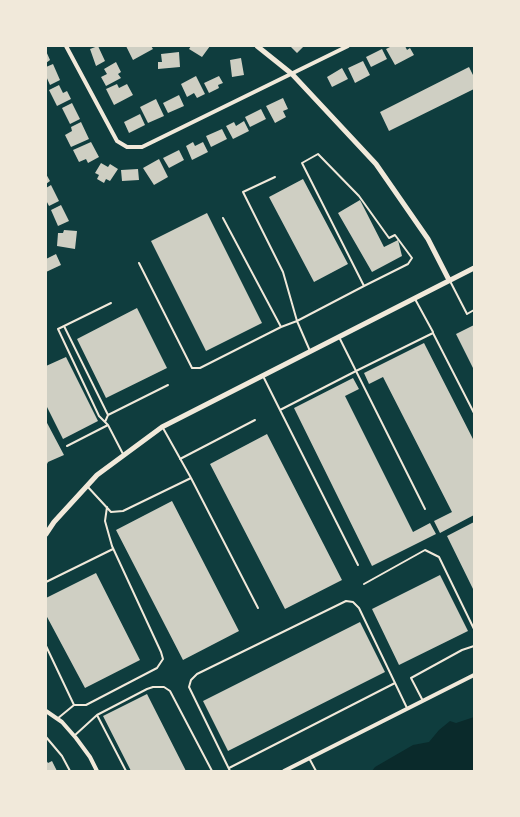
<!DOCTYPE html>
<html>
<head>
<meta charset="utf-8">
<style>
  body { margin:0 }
  #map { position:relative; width:520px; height:817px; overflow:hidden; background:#0f3d3e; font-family:Barlow,sans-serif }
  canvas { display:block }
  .frame { position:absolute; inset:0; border:47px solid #f1e9da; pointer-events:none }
</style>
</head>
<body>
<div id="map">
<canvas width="520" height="817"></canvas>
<div class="frame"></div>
</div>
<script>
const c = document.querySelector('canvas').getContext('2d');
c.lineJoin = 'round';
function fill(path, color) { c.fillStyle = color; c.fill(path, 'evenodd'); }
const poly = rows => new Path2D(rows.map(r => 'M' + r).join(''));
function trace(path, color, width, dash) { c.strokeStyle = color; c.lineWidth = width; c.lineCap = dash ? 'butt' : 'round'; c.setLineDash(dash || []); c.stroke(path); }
fill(poly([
  [474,717,474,771,372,771,375,767,413,745,429,742,439,730,450,721,456,723]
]), '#0a2a2b');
fill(poly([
  [98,46,105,61,96,66,90,49],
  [126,46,151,46,153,49,133,60],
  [191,46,210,46,202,57,189,49],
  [292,46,304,46,297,53,291,47],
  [392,46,405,46,407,50,410,48,414,55,395,65,386,49],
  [382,49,387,59,371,67,366,57],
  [46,51,50,60,46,63],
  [179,52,180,67,158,69,158,62,162,62,161,54],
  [241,58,244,75,232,77,230,60],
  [363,61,370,75,355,83,348,68],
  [116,62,121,72,118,74,121,78,106,86,101,77,107,74,104,69],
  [53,64,60,80,50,85,46,76,46,67],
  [469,67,474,77,474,89,389,131,380,112],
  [342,68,348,79,332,87,327,77],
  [196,76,205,94,197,98,194,93,187,97,181,84],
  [219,76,223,83,218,85,219,88,209,93,204,83],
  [117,84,119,88,127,84,133,95,114,105,106,89],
  [59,85,63,93,67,91,71,99,57,106,49,90],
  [179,95,184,106,168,113,163,103],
  [283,98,288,109,283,111,286,117,275,123,266,106],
  [156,99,164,116,148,123,140,107],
  [72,103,80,119,70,124,62,108],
  [261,109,266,119,250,127,245,117],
  [140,114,145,125,129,133,124,122],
  [244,121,249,131,233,139,226,126,234,122,236,126],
  [81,122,89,139,71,147,65,135,72,131,71,127],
  [222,129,227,139,211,147,206,136],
  [91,142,99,157,88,163,86,159,79,162,73,150],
  [193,142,195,146,203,142,208,152,192,160,186,146],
  [179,150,184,160,169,168,163,158],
  [159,159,168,177,154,185,143,168],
  [101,163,108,167,110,164,118,169,110,181,106,179,104,183,97,179,99,175,95,173],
  [138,169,139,180,122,181,121,170],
  [46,174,50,181,46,184],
  [303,179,348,264,314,282,269,197],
  [51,185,59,201,49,206,46,200,46,188],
  [360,200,384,247,398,240,402,256,372,272,338,213],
  [61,205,69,221,58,226,51,210],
  [207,213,262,323,206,351,151,241],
  [64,230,77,231,75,249,57,246,58,233,63,233],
  [56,254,61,265,46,272,46,259],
  [137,308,167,368,106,398,77,339],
  [474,325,474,370,456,334],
  [424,343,474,441,474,515,440,533,434,521,452,512,383,377,369,384,364,373],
  [66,357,98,421,63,439,46,405,46,366],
  [353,378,359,389,345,396,413,532,430,523,436,534,372,566,294,408],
  [46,421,64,455,48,462,46,466],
  [267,434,342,580,285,609,210,464],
  [172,501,239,631,183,660,116,530],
  [474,522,474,591,447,536],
  [96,573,140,660,85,688,46,615,46,598],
  [440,575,468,631,399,665,372,609],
  [360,622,385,672,228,751,203,701],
  [147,694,186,771,131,771,103,716],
  [46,760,48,763,52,761,57,771,46,771]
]), '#cfcfc3');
trace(poly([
  [275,177,243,192,283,272,297,321,310,351],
  [223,218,281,327,297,321,364,286,302,163,318,154,359,196,389,238,395,235,412,258,408,264,364,286],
  [139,263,192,368,200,368,281,327],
  [450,281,467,314,474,310],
  [415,299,433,332],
  [111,303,58,329,99,416,108,425,123,454],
  [64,326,108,415],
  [339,337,356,371,433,333,474,413],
  [263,376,280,410],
  [105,422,108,415,168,385],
  [163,428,191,478],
  [67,446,108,425],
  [180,459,255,420],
  [87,486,111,512,123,511,191,478,258,608],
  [358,565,280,410,356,371,425,509],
  [46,582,113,549],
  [364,584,425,550,439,557,474,629],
  [46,646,74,705],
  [423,701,411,678,462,650,474,646],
  [97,715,126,771],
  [57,719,74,705,86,705,157,668,163,659,161,652,112,546,105,521,107,507],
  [74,736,97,715,147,689,153,687,164,687,170,691,212,771],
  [46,737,62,756,70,771],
  [309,758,316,771],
  [229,768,395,683],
  [230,771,189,687,191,680,197,674,346,601,353,602,359,608,407,708]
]), '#f1e9da', 2);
trace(poly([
  [66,46,117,141,127,147,142,147,348,46],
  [46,711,62,722,76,738,90,757,97,771],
  [284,771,474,675]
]), '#f1e9da', 4);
trace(poly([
  [257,46,292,74,376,164,428,239,449,280],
  [46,534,54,522,97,475,162,427,474,268]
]), '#f1e9da', 5);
</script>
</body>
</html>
